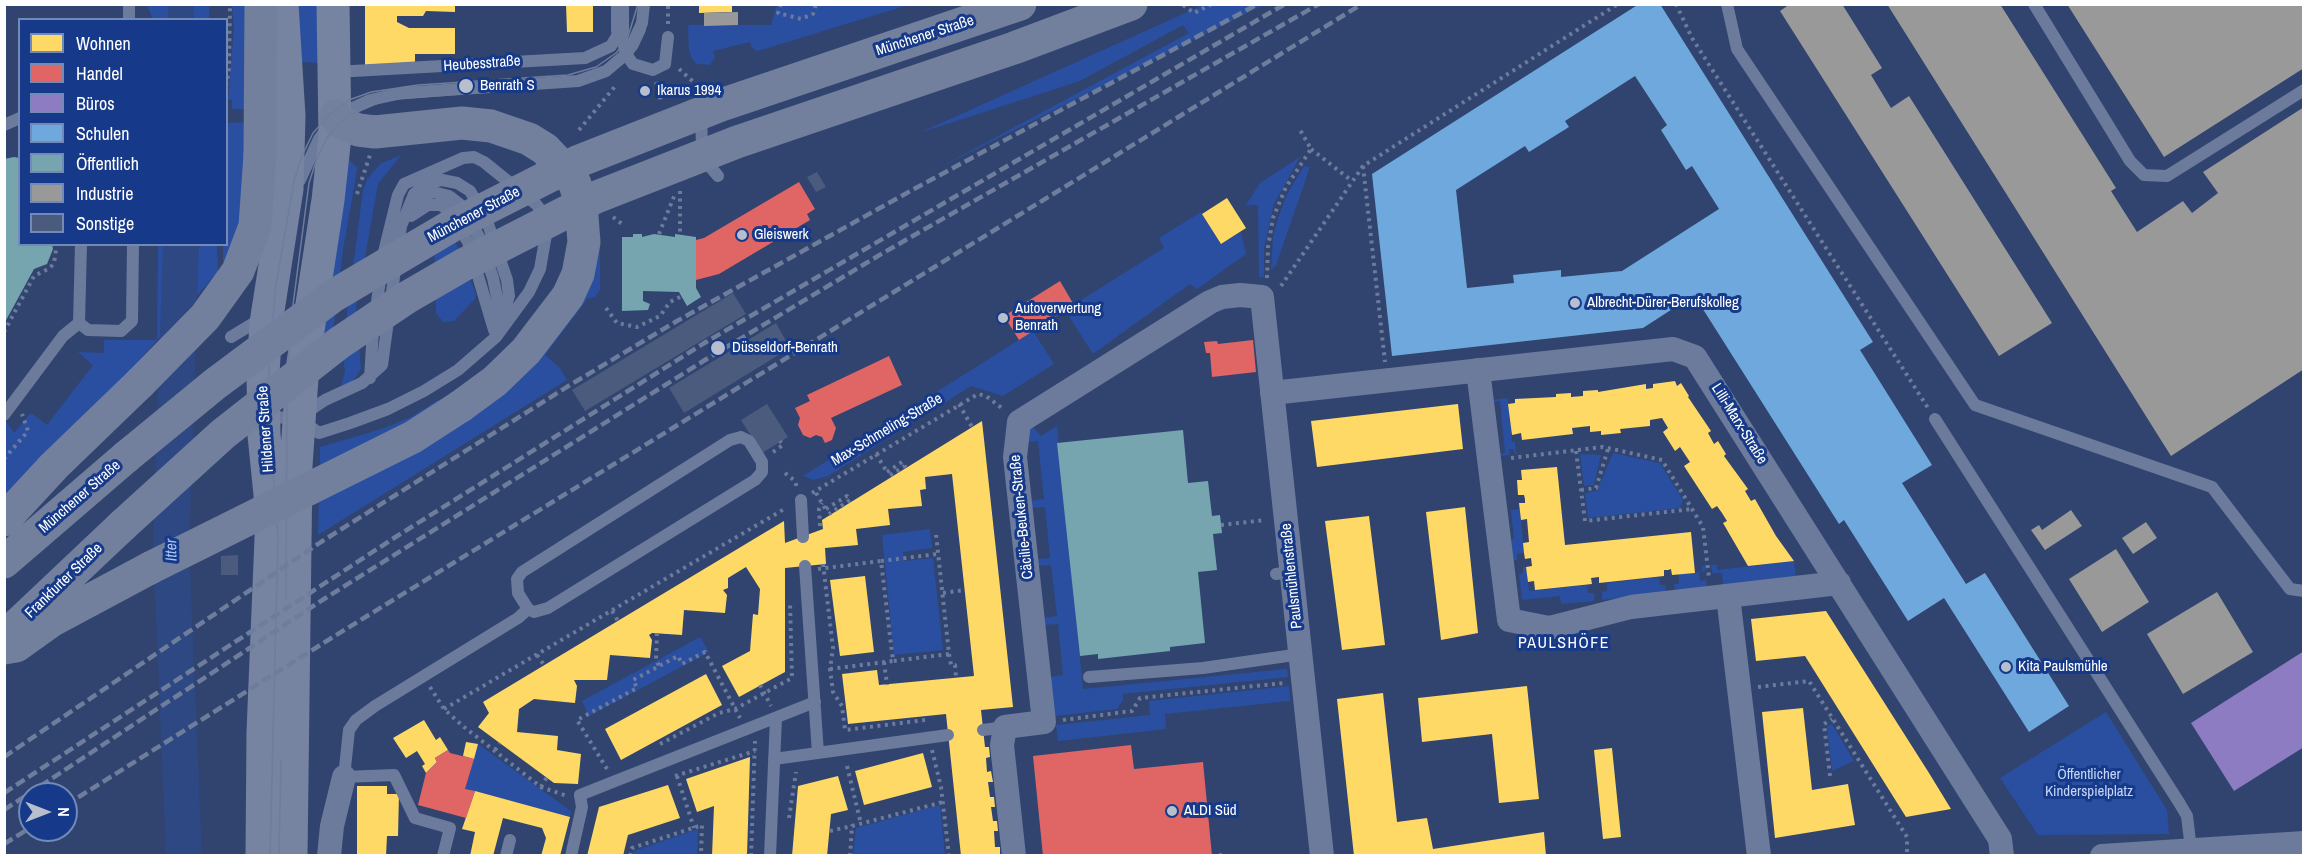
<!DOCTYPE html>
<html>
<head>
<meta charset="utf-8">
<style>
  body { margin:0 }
  #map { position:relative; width:2308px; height:860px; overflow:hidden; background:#30446f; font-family:"Archivo Narrow",sans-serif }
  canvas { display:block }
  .frame { position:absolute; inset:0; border:6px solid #fff; pointer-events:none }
  .legend { position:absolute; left:18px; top:18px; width:210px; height:228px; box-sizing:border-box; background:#163a89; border:2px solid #7389b8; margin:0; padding:8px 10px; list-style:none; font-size:18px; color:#fff }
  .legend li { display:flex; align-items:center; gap:12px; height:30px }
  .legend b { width:30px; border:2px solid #7389b8 }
  .north { position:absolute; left:18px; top:782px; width:60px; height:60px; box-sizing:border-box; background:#163a89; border:2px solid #7389b8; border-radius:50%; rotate:90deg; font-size:16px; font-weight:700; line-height:24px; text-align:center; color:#fff }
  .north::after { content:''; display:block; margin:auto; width:21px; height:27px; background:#b7becd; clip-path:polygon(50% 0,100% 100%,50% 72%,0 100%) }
</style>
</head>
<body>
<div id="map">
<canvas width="2308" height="860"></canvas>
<div class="frame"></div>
<ul class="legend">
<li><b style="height:16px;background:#ffd966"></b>Wohnen</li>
<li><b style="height:16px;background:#e06666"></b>Handel</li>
<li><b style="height:16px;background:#8e7cc3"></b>Büros</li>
<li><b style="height:16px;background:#6fa8dc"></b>Schulen</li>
<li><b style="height:16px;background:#76a5af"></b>Öffentlich</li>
<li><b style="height:16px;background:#999"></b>Industrie</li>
<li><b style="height:16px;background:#4b5b7e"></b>Sonstige</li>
</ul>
<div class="north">N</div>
</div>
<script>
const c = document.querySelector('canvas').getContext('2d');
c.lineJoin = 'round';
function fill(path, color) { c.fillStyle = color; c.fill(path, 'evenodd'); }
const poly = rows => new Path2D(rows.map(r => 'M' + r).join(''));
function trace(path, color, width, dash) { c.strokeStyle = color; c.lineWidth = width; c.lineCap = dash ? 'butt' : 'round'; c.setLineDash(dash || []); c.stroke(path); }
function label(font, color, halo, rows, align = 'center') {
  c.font = font + ' "Archivo Narrow",sans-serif'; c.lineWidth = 6; c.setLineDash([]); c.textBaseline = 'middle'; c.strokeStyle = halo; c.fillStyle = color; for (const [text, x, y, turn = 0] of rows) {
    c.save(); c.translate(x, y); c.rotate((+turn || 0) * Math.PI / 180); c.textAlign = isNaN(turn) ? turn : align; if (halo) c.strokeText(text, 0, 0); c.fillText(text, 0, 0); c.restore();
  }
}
fill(poly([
  [147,5,209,5,209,19,153,19],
  [232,5,252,5,244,109,232,109,232,100,228,99,234,28],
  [291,5,324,5,319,63,300,62],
  [777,5,908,5,758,51,752,48,750,42,713,51,715,57,710,65,697,64,693,60,689,51,688,25,771,25],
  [1203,5,1263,5,935,170,1189,33,1183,25,1080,81,919,133],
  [249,122,247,218,223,266,223,245,226,244,227,123],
  [401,155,378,184,356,307,361,369,353,381,341,387,345,371,343,356,347,313,363,190,367,179,380,164],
  [1300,157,1274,204,1264,248,1264,277,1259,277,1258,205,1246,205,1260,183],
  [349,159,357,168,356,176,343,250,328,371,318,375],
  [1304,166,1310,167,1276,265,1271,270,1273,237,1278,218,1287,194],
  [1201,212,1221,244,1241,232,1246,254,1197,289,1190,284,1093,354,1065,310,1164,248,1159,238],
  [451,230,476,294,475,299,454,321,443,322,436,313,434,244],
  [600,244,600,290,595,297,588,298,545,355,560,368,567,380,318,535,319,492,433,433],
  [158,245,217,245,218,272,168,328,77,430,5,504,5,420,14,433,31,413,47,425,93,365,78,352,104,353,104,340,157,340],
  [1033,331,1054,364,1003,396,971,386,828,476,813,480,803,476],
  [1508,398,1512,442,1515,442,1516,453,1519,454,1515,454,1513,449,1509,449,1510,455,1497,456,1497,454,1505,453,1500,401,1491,402,1491,400],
  [438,400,443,406,320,468,320,447,382,429,411,417],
  [1032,426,1041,436,1057,426,1083,689,1287,669,1288,677,1123,694,1123,700,1117,709,1054,716,1050,677,1063,675,1058,624,1044,625,1043,618,1057,616,1051,565,1038,566,1037,559,1050,558,1045,507,1031,508,1031,501,1044,499,1038,441,1027,442,1027,431],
  [1613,453,1660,463,1683,500,1680,508,1588,518,1585,493,1597,491],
  [1580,454,1601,455,1594,485,1584,486],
  [1520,509,1524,553,1517,554,1517,560,1508,561,1506,540,1514,539,1511,510],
  [930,529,932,548,903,552,904,561,933,558,943,650,894,655,882,535],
  [1794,561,1796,578,1723,586,1722,573,1712,573,1711,565,1717,565,1717,570],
  [1702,566,1705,566,1705,571,1699,572,1700,581,1706,580,1707,589,1675,592,1674,584,1679,584,1679,574,1695,573,1702,570],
  [1523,567,1526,567,1529,591,1587,585,1588,593,1594,593,1594,601,1561,604,1560,596,1522,600,1519,574,1523,573],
  [1659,577,1660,585,1665,585,1666,593,1602,600,1602,592,1607,591,1607,583],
  [700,637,709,652,589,716,582,701],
  [1289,686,1290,701,1165,714,1166,729,1058,741,1056,725,1150,715,1149,701],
  [2106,712,2167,810,2169,834,2038,835,2000,778],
  [1832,724,1854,761,1832,771,1827,726],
  [478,744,571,811,570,817,465,789],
  [940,805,945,855,853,855,856,828],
  [698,829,697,855,633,855,634,851]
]), '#2a4fa0');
fill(poly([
  [168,5,194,5,194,19,168,19],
  [171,245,195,245,195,297,168,328],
  [183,505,186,529,163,542,162,525],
  [187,564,192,618,163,634,159,576],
  [187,738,189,758,171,769,170,748],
  [188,779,193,855,172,855,171,790]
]), '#2d4882');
fill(poly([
  [365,4,455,4,455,12,426,11,423,16,397,16,397,22,409,28,455,28,455,54,415,54,415,65,365,65],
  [566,4,593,4,593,32,567,32],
  [699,4,732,4,732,12,699,13],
  [1227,198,1246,228,1221,244,1202,214],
  [1675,381,1677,386,1681,383,1689,396,1688,397,1711,431,1708,433,1714,444,1718,441,1726,454,1724,456,1748,489,1745,491,1751,501,1755,499,1776,536,1794,561,1748,566,1723,523,1727,521,1722,513,1717,506,1712,509,1684,466,1690,462,1680,447,1675,451,1663,432,1668,428,1662,418,1650,420,1650,426,1620,429,1621,433,1601,435,1601,431,1590,432,1590,426,1572,428,1573,434,1522,440,1521,433,1512,435,1508,404,1515,403,1515,399,1556,397,1556,394,1571,393,1571,397,1583,396,1583,391,1598,390,1598,392,1646,384,1646,389,1653,388,1653,384],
  [1458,404,1463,449,1317,467,1311,421],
  [982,421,1013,707,981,710,985,747,989,747,990,757,986,758,987,772,991,771,993,782,988,782,990,797,994,797,995,807,991,807,993,821,997,821,998,831,994,831,995,847,1000,847,1000,856,961,856,946,714,848,724,842,674,877,670,879,685,974,676,952,474,925,477,926,489,920,490,922,506,888,509,890,525,856,529,858,545,825,548,826,564,785,568,785,672,739,697,722,666,750,651,753,614,758,615,760,589,746,567,728,578,728,588,723,590,727,595,725,613,684,610,682,635,652,633,649,635,652,640,650,658,610,655,607,680,574,680,577,686,575,703,534,699,519,709,517,732,558,736,557,750,581,754,578,784,554,783,478,727,489,713,483,702,784,521,785,543,823,529,822,520],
  [1557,467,1565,545,1691,532,1695,573,1672,575,1671,569,1668,570,1664,570,1664,576,1599,583,1599,577,1591,578,1592,584,1535,590,1534,581,1528,582,1526,567,1532,566,1531,558,1525,559,1524,553,1523,543,1529,542,1527,519,1521,520,1519,503,1525,503,1525,499,1524,495,1518,495,1517,480,1522,480,1521,470],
  [1465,507,1478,633,1441,640,1426,512],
  [1369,516,1385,645,1342,650,1325,521],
  [865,576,874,652,840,656,830,580],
  [1826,611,1929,773,1951,809,1906,817,1805,656,1756,661,1751,619],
  [706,674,722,705,621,760,605,729],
  [1527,686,1539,799,1499,803,1492,734,1422,742,1418,698],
  [1383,693,1397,822,1427,818,1433,849,1544,832,1546,856,1354,856,1337,699],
  [1803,708,1812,790,1848,784,1855,825,1775,838,1762,712],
  [424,720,436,740,440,737,448,750,435,758,437,762,426,773,422,766,425,764,417,751,406,758,393,738],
  [466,742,478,744,474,759,463,756],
  [1612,748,1621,837,1603,839,1594,750],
  [923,753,932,787,864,805,855,771],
  [750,757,747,856,712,856,714,806,697,812,686,779],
  [838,776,848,810,831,814,827,856,792,856,798,786],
  [668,785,680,818,628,835,623,856,587,856,599,807],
  [357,786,387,786,387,794,399,794,398,836,387,836,386,856,357,856],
  [475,791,570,817,560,856,541,856,546,838,542,828,503,818,493,856,470,856,475,832,462,829]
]), '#ffd966');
fill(poly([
  [799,182,815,209,807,214,810,220,719,274,696,280,696,240,704,238],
  [1060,281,1074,305,1019,340,1004,316],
  [1253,340,1256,372,1212,377,1210,353,1206,353,1204,342,1217,341,1218,344],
  [889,356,902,385,831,418,836,428,832,440,825,443,822,437,816,435,810,438,803,435,798,425,800,418,795,408,810,401,807,395],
  [1131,745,1134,769,1203,762,1212,856,1043,856,1033,756],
  [448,750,450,753,474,759,465,789,475,791,466,818,418,805,426,773,437,762,435,758]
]), '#e06666');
fill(poly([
  [2304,651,2304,747,2234,791,2191,723]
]), '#8e7cc3');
fill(poly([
  [1639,4,1660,4,1873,342,1860,350,1932,465,1902,483,1966,584,1985,573,2069,706,2029,732,1944,598,1908,621,1844,520,1839,524,1694,295,1643,328,1392,356,1372,174],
  [1635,76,1667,125,1661,130,1686,170,1692,166,1719,209,1622,271,1561,277,1561,270,1513,275,1514,283,1467,288,1456,190,1525,146,1529,152,1569,127,1565,121]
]), '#6fa8dc');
fill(poly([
  [14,157,20,158,20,244,52,244,53,249,47,264,34,269,4,324,4,159],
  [633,234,642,234,642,237,654,234,675,237,675,234,696,237,696,288,701,297,687,306,679,292,643,291,643,301,650,304,648,310,622,311,622,237,633,237],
  [1183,430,1188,483,1208,481,1212,516,1220,515,1222,533,1213,534,1217,570,1198,572,1205,643,1170,647,1170,651,1098,659,1098,654,1080,656,1057,443]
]), '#76a5af');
fill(poly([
  [1790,4,1842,4,1882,68,1871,75,1891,108,1909,96,2052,323,1999,356,1780,11],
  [1887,4,2000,4,2116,188,2111,191,2137,232,2183,201,2192,213,2218,193,2203,172,2304,107,2304,369,2171,456],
  [2067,4,2304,4,2304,68,2164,157],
  [738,12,738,25,704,26,704,13],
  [2071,510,2082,526,2045,550,2031,530,2039,525,2042,530],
  [2146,522,2157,538,2133,554,2122,538],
  [2116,549,2149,602,2102,632,2069,579],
  [2217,592,2253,652,2183,694,2147,634]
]), '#999');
trace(poly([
  [181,244,171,547,184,856]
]), '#2d4882', 36);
fill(poly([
  [817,172,826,187,816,192,807,177],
  [733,293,746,314,585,411,572,390],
  [776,323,790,348,684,413,669,388],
  [767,404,788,437,762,453,741,420],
  [238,555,238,575,221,575,221,556]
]), '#4b5b7e');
trace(poly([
  [781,4,778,13,801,19,813,14,816,4],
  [1676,4,1692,38,1928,408],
  [1183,5,1194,13,1212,4],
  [668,24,668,4],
  [679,69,698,86],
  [656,82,661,101],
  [226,86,229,69,230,4],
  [579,130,617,84],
  [1311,149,1352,181],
  [1363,166,1385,362],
  [680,191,680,234],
  [357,194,370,155],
  [613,217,622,224],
  [659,234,675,194],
  [1267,278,1268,247,1273,218,1286,187,1311,149,1299,128],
  [1281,286,1363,166,1618,4],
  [606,308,617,323,637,327,660,316,670,302,682,296],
  [4,332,34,276,50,268,54,263,57,244],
  [959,404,972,427],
  [1576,451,1585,521,1692,509],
  [773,452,783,445,780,441],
  [876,454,887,472],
  [1511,458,1603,447,1662,460,1703,527,1709,578],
  [4,459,28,431,22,414],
  [887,472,902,462,905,466,889,476],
  [785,473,795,481,797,488],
  [1581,490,1596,488,1608,449],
  [812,493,978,394,986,396,1003,409],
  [816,493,826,510],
  [826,509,847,496,850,500,829,514],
  [1221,525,1265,520],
  [820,526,819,509,822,503],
  [881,561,938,554],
  [823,564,833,648,830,669,833,692,842,706,845,730,925,720],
  [818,569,881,561,893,661,949,654,936,534],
  [943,593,965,590],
  [612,611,618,621],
  [657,633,656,659,659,666],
  [949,654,951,665,955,665,956,678],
  [537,655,544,665],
  [884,662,887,685],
  [830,669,893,661],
  [760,685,771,706],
  [430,687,444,709,464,727,541,787,567,796],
  [1758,687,1809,681,1907,837,1907,856],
  [444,709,786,508],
  [1063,720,1132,711,1140,698,1284,683],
  [660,744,719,713,735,709,792,678,790,602],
  [495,750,500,743],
  [932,750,941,787,949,856],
  [847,766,861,824],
  [607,769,577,720,637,688,633,680,678,656,682,664,705,652,740,718],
  [675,776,755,751],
  [677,776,694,828],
  [1830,776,1824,724,1832,719],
  [541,787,547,777],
  [789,818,796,772],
  [830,831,852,826],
  [630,856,632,848,702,825,701,856],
  [751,856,755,741],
  [850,856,852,826,943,802],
  [1220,856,1222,853]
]), '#6c7b9c', 4, [3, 4.5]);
trace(poly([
  [129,4,129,20],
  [1727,4,1737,49,1975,405,2212,487,2290,589,2304,591],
  [2034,4,2130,161,2144,175,2167,176,2304,90],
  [620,31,626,54,633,64,653,70,665,64,668,37],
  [335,72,585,58,611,46,620,31],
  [701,116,702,145,707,163,718,176],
  [4,125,20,118],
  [300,180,319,139,336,116,370,100,402,93,578,81,606,71,626,54,632,45,642,23,644,4],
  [413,206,419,198,433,192,449,196,462,206,479,237,493,278,498,302,497,320],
  [411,216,428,205,441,205,450,212,468,242,494,330],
  [81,244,79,323,88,330,121,331,132,321,133,244],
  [231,337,254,323,265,323],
  [304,414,325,400,362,383,382,365,401,226,414,194,427,183,442,180,457,183,470,191,486,218,507,280,509,296,500,325],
  [4,415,63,336,79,323],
  [264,416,299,419,319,433,350,423,388,409,424,391,458,370,496,337,529,292,540,269,547,229,542,212,536,204,484,162,474,157,463,158,404,184,398,195,384,252,373,330,370,378],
  [1935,419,2180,804,2187,816,2191,849],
  [741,437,749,441,762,462,762,472,755,480,548,608,534,612,528,609,518,593,517,579,522,572,730,440,741,437],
  [801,500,803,537],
  [805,566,818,753],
  [1276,574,1291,572],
  [1089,677,1203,668,1301,654],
  [983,730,1005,727],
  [774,759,948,735],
  [443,856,450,828,415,818,394,775,344,777,349,730,356,720,375,706,518,618,528,609],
  [506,856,510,840],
  [571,856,582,807,580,795,815,702],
  [770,856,776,718]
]), '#6c7b9c', 12);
trace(poly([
  [620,31,620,4]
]), '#6c7b9c', 18);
trace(poly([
  [1478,370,1509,620,1549,628,1631,607,1839,583],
  [1272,393,1673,349,1695,357,2000,839,2002,856],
  [1728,596,1759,856],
  [329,856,332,826,344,777],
  [1014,856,1002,745,1005,727,1044,722,1015,457,1019,422,1210,302,1222,297,1240,295,1262,297,1322,856],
  [2102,856,2304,843]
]), '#6c7b9c', 24);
trace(poly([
  [262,856,263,732,272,514,264,435,263,374,266,323,287,189,289,116,282,4],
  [291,856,296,466,303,363,328,200,335,136,333,4]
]), '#7684a2', 33);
trace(poly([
  [336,116,340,122,358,130,375,132,462,123,491,126,529,139,545,149,567,172,575,184,581,204,584,242,578,274,568,296,526,351,495,381,461,406],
  [260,155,261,4],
  [4,520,54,466,140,383],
  [4,562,126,457],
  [14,628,123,525],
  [4,648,16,646,51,621,150,568]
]), '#72809e', 33);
trace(poly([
  [286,598,287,382,291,320,309,183,317,158,327,138,335,127,350,115,385,100,562,86,604,77,625,62,637,48,645,31,649,4],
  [270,856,278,537,270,431,269,361,276,285,294,181,302,156,313,133,329,115,349,100,371,92,418,85,568,75,596,67,616,53,627,40,638,4],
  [279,856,281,760]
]), '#6e7d9b', 1.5);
trace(poly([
  [4,757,321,542,570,385,677,321,914,189,1258,4],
  [4,793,394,538,706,342,1285,4],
  [66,805,333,637,1362,4],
  [4,810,324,599,705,360,883,253,1319,4],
  [4,844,30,828]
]), '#6e7d9b', 4.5, [10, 4.5]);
trace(poly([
  [140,383,205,317,238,271,255,226,260,155],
  [126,457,215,384,333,296,453,225,579,161,724,104,1020,4],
  [123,525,223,434,339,343,406,298,463,265,594,198,737,142,1014,48,1131,4],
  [150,568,413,437,461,406]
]), '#72809e', 33);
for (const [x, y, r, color] of [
  [466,86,8,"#b7becd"],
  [645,91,6,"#b7becd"],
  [742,235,6,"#b7becd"],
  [1575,303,6,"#b7becd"],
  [1003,318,6,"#b7becd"],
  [718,348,8,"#b7becd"],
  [2006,667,6,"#b7becd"],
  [1172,811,6,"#b7becd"]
]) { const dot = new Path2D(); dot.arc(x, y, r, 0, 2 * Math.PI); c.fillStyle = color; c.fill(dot); trace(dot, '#163a89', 2); }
label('15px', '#fff', '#163a89', [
  ["Münchener Straße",925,36,-18],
  ["Heubesstraße",482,64,-4],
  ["Münchener Straße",474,215,-28],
  ["Lilli-Marx-Straße",1739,424,58],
  ["Hildener Straße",266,429,-94],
  ["Max-Schmeling-Straße",887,430,-31],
  ["Münchener Straße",80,497,-41],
  ["Cäcilie-Beuken-Straße",1022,517,-96],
  ["Paulsmühlenstraße",1292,576,-96],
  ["Frankfurter Straße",64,581,-44]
]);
label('15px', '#fff', '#163a89', [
  ["Benrath S",480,86],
  ["Ikarus 1994",657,91],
  ["Gleiswerk",754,235],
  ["Albrecht-Dürer-Berufskolleg",1587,303],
  ["Autoverwertung",1015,309],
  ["Benrath",1015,326],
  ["Düsseldorf-Benrath",732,348],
  ["Kita Paulsmühle",2018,667],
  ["ALDI Süd",1184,811]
], 'left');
label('15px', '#c4d6fa', '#163a89', [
  ["Öffentlicher",2089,775],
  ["Kinderspielplatz",2089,792]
]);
label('italic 16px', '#aac3f6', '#163a89', [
  ["Itter",172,550,-91]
]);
c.letterSpacing = '1.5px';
label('16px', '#fff', '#163a89', [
  ["PAULSHÖFE",1564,644]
]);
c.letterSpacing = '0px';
</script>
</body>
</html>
